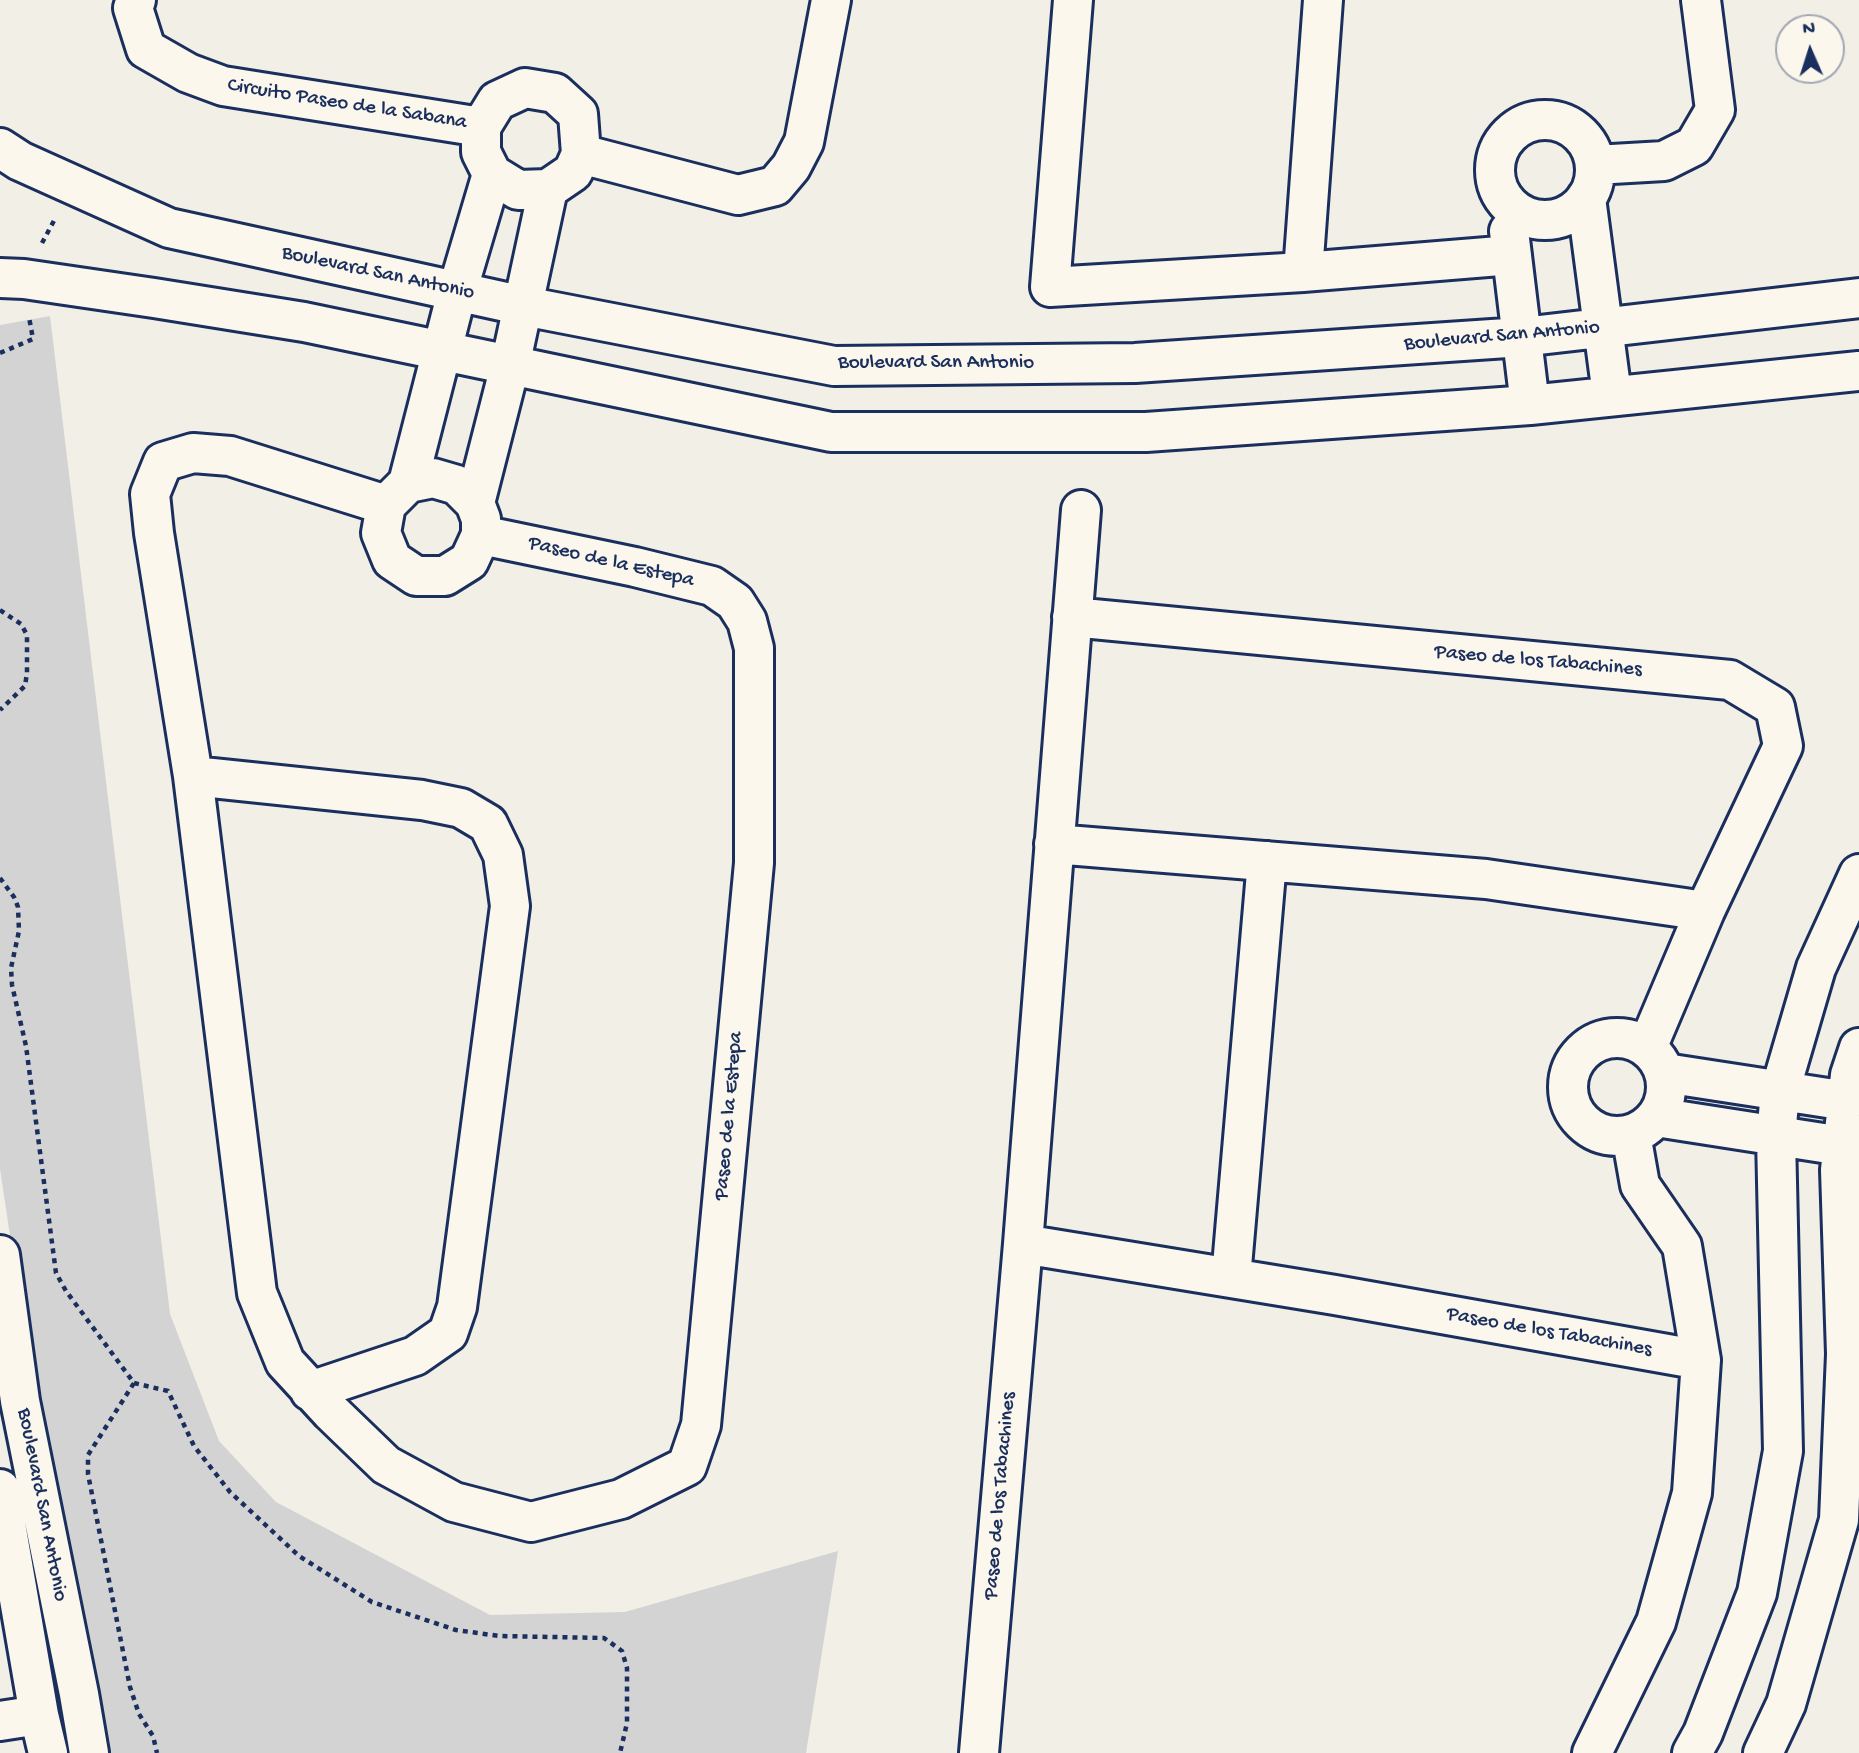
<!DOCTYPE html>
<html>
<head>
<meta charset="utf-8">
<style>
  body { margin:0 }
  #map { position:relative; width:1859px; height:1753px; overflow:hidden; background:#f2efe6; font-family:"Gochi Hand",sans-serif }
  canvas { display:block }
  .north { position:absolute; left:1775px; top:14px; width:70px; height:70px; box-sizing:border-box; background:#fbf7ec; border:2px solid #a1a7b3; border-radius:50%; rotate:357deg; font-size:19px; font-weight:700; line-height:28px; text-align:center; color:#1b2f5e }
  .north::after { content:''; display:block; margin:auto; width:24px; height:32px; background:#1b2f5e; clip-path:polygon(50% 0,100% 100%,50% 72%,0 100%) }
</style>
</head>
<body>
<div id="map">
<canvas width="1859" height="1753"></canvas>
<div class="north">N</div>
</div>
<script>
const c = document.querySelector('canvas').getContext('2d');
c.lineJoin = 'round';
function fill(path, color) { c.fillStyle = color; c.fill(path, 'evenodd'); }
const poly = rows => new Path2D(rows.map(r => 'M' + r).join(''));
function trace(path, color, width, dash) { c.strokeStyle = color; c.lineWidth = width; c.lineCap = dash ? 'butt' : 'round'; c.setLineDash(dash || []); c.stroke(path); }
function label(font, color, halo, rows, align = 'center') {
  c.font = font + ' "Gochi Hand",sans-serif'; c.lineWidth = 5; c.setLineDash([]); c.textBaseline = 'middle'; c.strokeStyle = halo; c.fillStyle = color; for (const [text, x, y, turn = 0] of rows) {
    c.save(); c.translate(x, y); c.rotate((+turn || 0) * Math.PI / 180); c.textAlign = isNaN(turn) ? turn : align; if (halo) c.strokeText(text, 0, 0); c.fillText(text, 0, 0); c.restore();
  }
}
fill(poly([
  [50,316,170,1314,219,1441,276,1502,490,1615,625,1612,838,1551,806,1753,103,1753,33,1389,0,1169,0,325]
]), '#d2d3d2');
const minor = poly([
  [136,0,133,8,146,49,188,73,223,86,481,127],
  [1073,0,1050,287,1303,272,1512,255],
  [525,88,555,93,578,114,581,154,573,172,548,189,518,190,492,174,481,152,481,127,497,101,525,88],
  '1495 170a50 50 0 1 1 100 0a50 50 0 1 1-100 0Z',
  [0,148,20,161,169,228,524,306,834,366,1135,363,1522,337,1859,298],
  [581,154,738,195,775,186,791,167,804,142,831,0],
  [1595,165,1664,161,1694,146,1715,110,1701,0],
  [1586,198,1612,395],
  [1509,231,1530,405],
  [1303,272,1323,0],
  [0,278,24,279,154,298,304,322,831,432,1146,432,1530,405,1859,371],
  [408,483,457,292,492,174],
  [475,503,457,485,433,478,408,483,386,505,381,533,392,560,416,576,445,576,469,561,481,535,481,519,475,503,510,366,548,189],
  [386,505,230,456,193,453,163,462,150,494,154,533,193,776,257,1293,285,1362,331,1412,386,1465,454,1502,531,1522,621,1499,687,1466,701,1425,754,863,754,648,747,621,735,602,712,586,635,567,481,535],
  [1072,617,1730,680,1775,707,1783,746,1705,911,1647,1048],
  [193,776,422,800,461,808,488,824,503,855,510,906,457,1307,448,1333,415,1356,310,1391],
  [1054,844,1486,879,1705,911],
  '1568 1087a49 49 0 1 1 98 0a49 49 0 1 1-98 0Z',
  [1665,1073,1847,1101],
  [1656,1117,1842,1146],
  [1023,1244,1335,1295,1701,1360],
  [0,1255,20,1401,79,1694,89,1753],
  [1231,1278,1267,861],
  [0,1489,39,1715,48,1753],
  [0,1721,39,1715],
  [979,1753,1023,1244,1081,510],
  [1592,1753,1656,1622,1692,1493,1701,1360,1682,1246,1640,1185,1631,1134],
  [1692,1753,1703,1733,1757,1593,1783,1451,1776,1137,1780,1091,1816,968,1859,874],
  [1763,1753,1786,1704,1839,1520,1846,1354,1840,1170,1850,1075,1859,1048]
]);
trace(minor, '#1b2f5e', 44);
trace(poly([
  [42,243,56,217],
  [0,353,33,339,29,317],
  [0,610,21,624,27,635,27,673,25,686,0,710],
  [0,878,14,897,18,907,19,931,11,968,12,985,26,1046,56,1273,66,1291,134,1383,88,1455,88,1474,130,1687,139,1714,153,1736,157,1753],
  [134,1383,168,1391,194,1446,230,1492,299,1556,372,1602,456,1630,499,1636,604,1638,622,1651,627,1668,627,1723,620,1753]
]), '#1b2f5e', 4.5, [5, 5]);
trace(minor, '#fbf7ec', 38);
label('21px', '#1b2f5e', '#fbf7ec', [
  ["Circuito Paseo de la Sabana",347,105,9],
  ["Boulevard San Antonio",378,274,12],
  ["Boulevard San Antonio",1502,337,-5],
  ["Boulevard San Antonio",936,364],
  ["Paseo de la Estepa",611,563,13],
  ["Paseo de los Tabachines",1538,662,5],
  ["Paseo de la Estepa",730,1116,-85],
  ["Paseo de los Tabachines",1549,1333,10],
  ["Paseo de los Tabachines",1001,1496,-85],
  ["Boulevard San Antonio",41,1505,79]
]);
</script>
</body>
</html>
